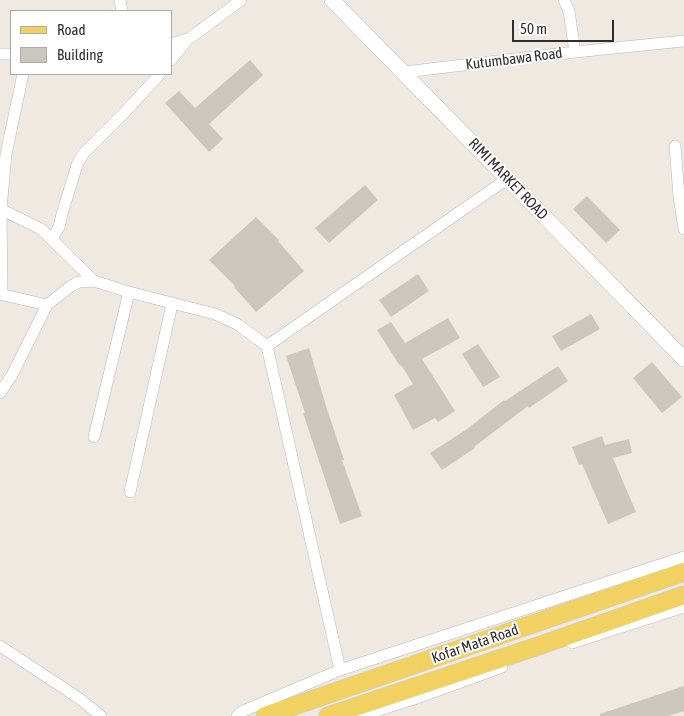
<!DOCTYPE html>
<html>
<head>
<meta charset="utf-8">
<style>
  body { margin:0 }
  #map { position:relative; width:684px; height:716px; overflow:hidden; background:#efe9e1; font-family:"Asap Condensed",sans-serif }
  canvas { display:block }
  .legend { position:absolute; left:10px; top:10px; width:162px; height:65px; box-sizing:border-box; background:#fff; border:1px solid #ababab; margin:0; padding:6px 9px; list-style:none; font-size:15px; color:#2e2e2e }
  .legend li { display:flex; align-items:center; gap:10px; height:25px }
  .legend b { width:25px; border:1px solid #ababab }
  .scale { position:absolute; left:512px; top:20px; width:102px; height:22px; box-sizing:border-box; border:2px solid #2e2e2e; border-top:0; padding-left:6px; font-size:15px; line-height:18px; white-space:nowrap; color:#2e2e2e; -webkit-text-stroke:4px #fff; paint-order:stroke }
</style>
</head>
<body>
<div id="map">
<canvas width="684" height="716"></canvas>
<ul class="legend">
<li><b style="height:6px;background:#f2d163"></b>Road</li>
<li><b style="height:14px;background:#cbc7bf"></b>Building</li>
</ul>
<div class="scale">50 m</div>
</div>
<script>
const c = document.querySelector('canvas').getContext('2d');
c.lineJoin = 'round';
function fill(path, color) { c.fillStyle = color; c.fill(path, 'evenodd'); }
const poly = rows => new Path2D(rows.map(r => 'M' + r).join(''));
function trace(path, color, width, dash) { c.strokeStyle = color; c.lineWidth = width; c.lineCap = dash ? 'butt' : 'round'; c.setLineDash(dash || []); c.stroke(path); }
function label(font, color, halo, rows, align = 'center') {
  c.font = font + ' "Asap Condensed",sans-serif'; c.lineWidth = 4; c.setLineDash([]); c.textBaseline = 'middle'; c.strokeStyle = halo; c.fillStyle = color; for (const [text, x, y, turn = 0] of rows) {
    c.save(); c.translate(x, y); c.rotate((+turn || 0) * Math.PI / 180); c.textAlign = isNaN(turn) ? turn : align; if (halo) c.strokeText(text, 0, 0); c.fillText(text, 0, 0); c.restore();
  }
}
fill(poly([
  [250,60,263,75,209,124,223,139,209,152,165,103,179,91,195,108],
  [365,185,378,200,329,243,315,228],
  [587,196,620,230,606,243,573,209],
  [256,217,279,240,278,241,304,271,256,312,234,287,235,286,209,260],
  [418,274,429,291,391,317,379,300],
  [591,314,600,329,561,351,552,336],
  [448,318,460,338,422,359,455,411,438,422,435,418,413,430,394,395,413,384,401,365,400,366,377,330,391,322,405,343],
  [478,344,500,377,483,387,462,354],
  [309,348,326,406,344,460,342,460,362,516,340,524,303,413,305,413,286,356],
  [652,362,682,397,662,413,633,378],
  [558,366,568,381,529,408,528,406,474,447,475,448,442,470,430,453,467,429,504,400,505,401],
  [602,436,605,445,629,439,632,453,613,458,636,512,608,524,582,464,579,465,572,447],
  [684,686,684,711,668,716,600,716,600,714]
]), '#cbc7bf');
const street = poly([
  [120,0,122,11],
  [564,0,569,11,575,52],
  [171,44,190,38,241,0],
  [0,54,11,54],
  [171,60,188,39],
  [404,72,575,52,684,41],
  [675,146,679,196,684,229],
  [0,209,41,229,94,281,129,292,215,314,237,324,267,346,340,670],
  [52,239,59,227,62,214,77,165,83,154,125,112,160,74],
  [0,294,47,305],
  [2,294,1,209,6,154,23,74],
  [267,346,507,179],
  [0,393,12,375,47,305,71,286,79,282,94,281],
  [94,437,129,292],
  [130,492,172,304],
  [572,643,684,607],
  [0,646,80,699,101,716],
  [237,716,243,711,340,670,684,557],
  [360,716,414,699,502,667]
]);
const secondary = poly([
  [332,0,684,359]
]);
const primary = poly([
  [265,716,684,572],
  [328,716,541,645,684,595]
]);
trace(street, '#b4b7c1', 12);
trace(secondary, '#b4b7c1', 16);
trace(primary, '#c9c9c9', 19);
trace(street, '#fff', 11);
trace(secondary, '#fff', 15);
trace(primary, '#f2d163', 18);
label('15px', '#2e2e2e', '#fff', [
  ["Kutumbawa Road",514,59,-7],
  ["RIMI MARKET ROAD",508,179,46],
  ["Kofar Mata Road",475,644,-19]
]);
</script>
</body>
</html>
